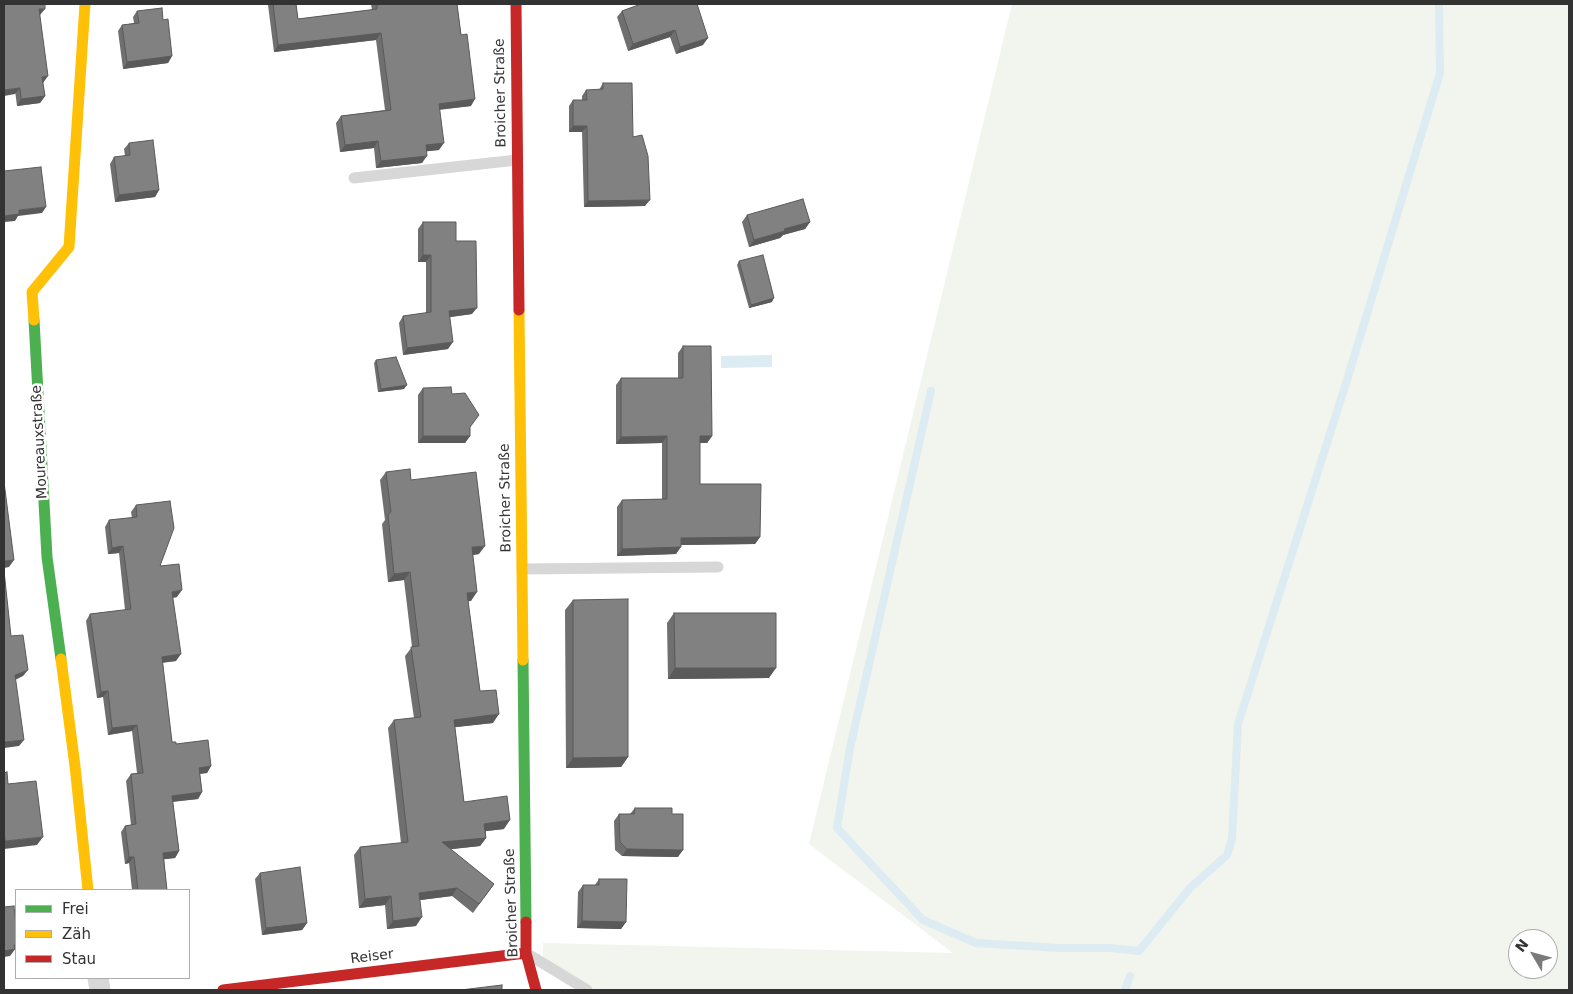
<!DOCTYPE html>
<html>
<head>
<meta charset="utf-8">
<style>
  body { margin:0 }
  #map { position:relative; width:1573px; height:994px; overflow:hidden; background:#fff; font-family:"DejaVu Sans",sans-serif }
  canvas { display:block }
  .frame { position:absolute; inset:0; border:5px solid #333; pointer-events:none }
  .legend { position:absolute; left:15px; top:889px; width:175px; height:90px; box-sizing:border-box; background:#fff; border:1px solid #adadad; margin:0; padding:6px 9px; list-style:none; font-size:15px; color:#333 }
  .legend li { display:flex; align-items:center; gap:10px; height:25px }
  .legend b { width:25px; border:1px solid #adadad }
  .north { position:absolute; left:1508px; top:929px; width:50px; height:50px; box-sizing:border-box; background:#fff; border:1px solid #adadad; border-radius:50%; rotate:307deg; font-size:14px; font-weight:700; line-height:20px; text-align:center; color:#333 }
  .north::after { content:''; display:block; margin:auto; width:18px; height:22px; background:#7a7a7a; clip-path:polygon(50% 0,100% 100%,50% 72%,0 100%) }
</style>
</head>
<body>
<div id="map">
<canvas width="1573" height="994"></canvas>
<div class="frame"></div>
<ul class="legend">
<li><b style="height:6px;background:#4caf50"></b>Frei</li>
<li><b style="height:6px;background:#ffc107"></b>Zäh</li>
<li><b style="height:6px;background:#c62828"></b>Stau</li>
</ul>
<div class="north">N</div>
</div>
<script>
const c = document.querySelector('canvas').getContext('2d');
c.lineJoin = 'round';
function fill(path, color) { c.fillStyle = color; c.fill(path, 'evenodd'); }
const poly = rows => new Path2D(rows.map(r => 'M' + r).join(''));
function trace(path, color, width, dash) { c.strokeStyle = color; c.lineWidth = width; c.lineCap = dash ? 'butt' : 'round'; c.setLineDash(dash || []); c.stroke(path); }
function label(font, color, halo, rows, align = 'center') {
  c.font = font + ' "DejaVu Sans",sans-serif'; c.lineWidth = 5; c.setLineDash([]); c.textBaseline = 'middle'; c.strokeStyle = halo; c.fillStyle = color; for (const [text, x, y, turn = 0] of rows) {
    c.save(); c.translate(x, y); c.rotate((+turn || 0) * Math.PI / 180); c.textAlign = isNaN(turn) ? turn : align; if (halo) c.strokeText(text, 0, 0); c.fillText(text, 0, 0); c.restore();
  }
}
fill(poly([
  [1012,4,1569,4,1569,990,587,990,543,965,543,943,953,953,809,844],
  [1518,939,1548,939,1548,969,1518,969]
]), '#f1f5ed');
fill(poly([
  [772,355,772,367,721,368,721,356]
]), '#ddebf3');
trace(poly([
  [931,391,850,748,837,828,923,920,976,943,1059,948,1110,948,1139,951,1190,888,1227,855,1232,839,1238,724,1347,380,1440,73,1439,4],
  [1125,990,1130,976]
]), '#ddebf3', 8);
trace(poly([
  [354,178,517,160],
  [522,569,718,567],
  [531,956,587,990]
]), '#d7d7d7', 11);
trace(poly([
  [98,978,100,990]
]), '#d7d7d7', 21);
trace(poly([
  [34,320,47,557,61,659],
  [523,660,526,922]
]), '#4caf50', 11);
trace(poly([
  [519,310,523,660],
  [34,320,32,292,69,247,85,4],
  [61,659,75,766,88,890]
]), '#ffc107', 11);
trace(poly([
  [516,4,519,310],
  [526,922,526,953,536,990],
  [223,990,526,953]
]), '#c62828', 11);
fill(poly([
  [4,4,40,15,43,83,45,96,40,103,17,106],
  [269,4,296,4,298,19,372,10,371,4,457,4,471,106,439,110,439,150,426,151,422,163,376,168,374,148,340,152,336,123,341,116,385,110,376,40,274,52,268,5],
  [641,4,703,45,676,54,670,37,628,51,617,17,622,11],
  [137,11,163,20,172,56,168,63,123,69,118,31,122,25,134,23,133,17],
  [603,83,633,137,645,206,584,207,582,132,569,132,569,106,573,100,582,100,582,96,586,90,599,90],
  [129,143,159,190,155,197,115,202,110,164,114,157,125,156,124,149],
  [747,215,810,222,805,229,783,235,780,238,749,247,742,222],
  [423,222,456,241,472,314,449,317,448,349,403,355,399,323,403,316,426,313,426,262,418,262,418,229],
  [739,261,772,302,749,308,737,265],
  [683,346,712,436,707,443,700,443,700,484,760,537,755,544,681,545,676,554,617,556,617,507,622,500,662,499,662,443,616,444,616,385,621,378,678,378,678,353],
  [376,360,404,389,378,392,374,363],
  [423,388,452,394,470,427,470,436,465,443,418,443,418,395],
  [386,472,411,480,479,554,473,555,471,601,468,601,480,691,493,723,455,727,464,802,504,829,486,831,486,838,480,846,450,849,494,884,473,913,452,896,420,900,416,926,387,929,385,905,359,908,354,855,360,847,401,843,388,728,394,720,414,718,405,656,412,647,404,580,388,582,382,524,385,520,380,480],
  [136,505,160,566,177,597,173,598,176,661,162,663,172,742,176,744,211,766,207,773,200,774,202,792,198,799,173,802,179,851,175,858,164,859,167,890,132,890,129,863,125,864,121,832,125,826,131,825,126,781,131,774,137,773,132,731,108,735,103,697,97,698,86,621,90,614,125,610,119,553,108,554,105,527,109,520,132,518,131,512],
  [573,600,628,757,621,767,566,768,565,610],
  [674,613,769,678,668,679,667,623],
  [635,808,672,814,678,857,622,856,615,850,614,821,619,814,630,814],
  [260,873,307,923,302,930,262,935,255,879],
  [599,879,626,922,621,929,577,928,578,892,583,885,595,885]
]), '#6f6f6f');
fill(poly([
  [39,9,45,9,40,15,35,16],
  [675,30,670,37,628,51,633,44],
  [381,33,376,40,274,52,278,45],
  [708,38,703,45,676,54,680,47],
  [172,56,168,63,123,69,127,62],
  [48,76,43,83,42,77],
  [20,88,15,94,4,96,4,90],
  [45,96,40,103,17,106,21,99],
  [475,99,471,106,434,110,439,104],
  [573,126,587,126,582,132,569,132],
  [378,141,374,148,340,152,345,145],
  [444,143,439,150,421,152,426,145],
  [427,156,422,163,376,168,381,161],
  [159,190,155,197,115,202,119,195],
  [650,200,645,206,584,207,588,201],
  [46,207,42,213,18,216,15,221,4,222,4,216,19,210],
  [810,222,805,229,783,235,780,238,749,247,754,240,784,229],
  [423,255,431,255,426,262,418,262],
  [774,298,772,302,749,308,751,305],
  [477,308,472,314,444,318,449,311],
  [453,342,448,349,403,355,407,348],
  [407,385,404,389,378,392,381,389],
  [423,436,470,436,465,443,418,443],
  [667,436,662,443,616,444,621,437],
  [700,436,712,436,707,443,695,443],
  [760,537,755,544,676,545,681,538],
  [123,546,119,553,108,554,112,548],
  [485,546,479,554,466,556,472,547],
  [681,547,676,554,617,556,622,549],
  [14,560,9,567,4,568,4,561],
  [410,572,404,580,388,582,394,574],
  [182,590,177,597,168,598,172,592],
  [477,592,471,601,462,602,467,593],
  [181,654,176,661,157,663,162,657],
  [675,668,776,668,769,678,668,679],
  [28,670,23,676,11,682,15,675],
  [108,691,103,697,97,698,101,692],
  [499,714,493,723,448,728,454,720],
  [137,725,132,731,108,735,112,728],
  [24,740,19,746,4,748,4,742],
  [628,757,621,767,566,768,573,758],
  [211,766,207,773,195,774,199,768],
  [202,792,198,799,167,802,172,796],
  [510,820,504,829,479,832,484,824],
  [43,837,37,845,4,849,4,843,5,841],
  [486,838,480,846,436,851,442,842],
  [627,849,683,850,678,857,622,856],
  [179,851,175,858,158,860,163,853],
  [129,857,134,857,129,863,125,864],
  [457,888,452,896,413,901,419,893],
  [391,896,385,905,359,908,365,899],
  [422,917,416,926,387,929,393,921],
  [582,921,626,922,621,929,577,928],
  [307,923,302,930,262,935,266,928],
  [14,945,16,945,16,948,10,956,4,957,4,951]
]), '#5a5a5a');
const building = poly([
  [4,4,45,4,45,9,39,9,48,76,42,77,45,96,21,99,20,88,4,90,4,4],
  [273,4,296,4,298,19,377,9,377,4,457,4,461,35,467,34,475,99,439,104,444,143,426,145,427,156,381,161,378,141,345,145,341,116,391,110,381,33,278,45,273,4],
  [641,4,697,4,708,38,680,47,675,30,633,44,622,11,641,4],
  [162,8,163,20,168,19,172,56,127,62,122,25,139,23,137,11,162,8],
  [603,83,632,83,633,137,642,135,648,156,650,200,588,201,587,126,573,126,573,100,587,100,586,90,603,89,603,83],
  [153,140,159,190,119,195,114,157,130,155,129,143,153,140],
  [41,167,46,207,19,210,19,214,4,216,4,171,41,167],
  [803,199,810,222,784,229,785,231,754,240,747,215,803,199],
  [423,222,456,222,456,241,476,241,477,308,449,311,453,342,407,348,403,316,431,312,431,255,423,255,423,222],
  [763,255,774,298,751,305,739,261,763,255],
  [683,346,711,346,712,436,700,436,700,484,761,484,760,537,681,538,681,547,622,549,622,500,667,499,667,436,621,437,621,378,683,378,683,346],
  [396,357,407,385,381,389,376,360,396,357],
  [451,387,452,394,465,393,479,415,470,427,470,436,423,436,423,388,451,387],
  [410,469,411,480,476,472,485,546,472,547,477,592,467,593,480,691,496,690,499,714,454,720,464,802,507,796,510,820,484,824,486,838,442,842,494,884,479,904,457,888,419,893,422,917,393,921,391,896,365,899,360,847,408,842,394,720,421,717,411,647,419,646,410,572,394,574,388,515,391,512,386,472,410,469],
  [4,482,14,560,4,561,4,482],
  [170,501,174,528,160,566,179,564,182,590,172,592,181,654,162,657,172,742,176,742,176,744,208,740,211,766,199,768,202,792,172,796,179,851,163,853,167,890,138,890,134,857,129,857,125,826,136,824,131,774,143,773,137,725,112,728,108,691,101,692,90,614,131,609,123,546,112,548,109,520,137,517,136,505,170,501],
  [4,571,11,636,23,635,28,670,15,675,24,740,4,742,4,571],
  [628,599,628,757,573,758,573,600,628,599],
  [674,613,776,613,776,668,675,668,674,613],
  [7,772,8,784,36,781,43,837,5,841,4,831,4,773,7,772],
  [635,808,672,808,672,814,683,814,683,850,627,849,620,842,619,814,634,814,635,808],
  [300,867,307,923,266,928,260,873,300,867],
  [599,879,627,879,626,922,582,921,583,885,599,885,599,879],
  [14,906,16,926,16,945,14,945,15,949,4,951,4,907,14,906],
  [502,985,502,990,461,990,502,985]
]);
fill(building, '#818181');
trace(building, '#5a5a5a', 1);
label('14px', '#333', '#fff', [
  ["Broicher Straße",501,93,-91],
  ["Moureauxstraße",40,442,-93],
  ["Broicher Straße",506,498,-91],
  ["Broicher Straße",512,903,-92],
  ["Reiser",372,957,-7]
]);
</script>
</body>
</html>
